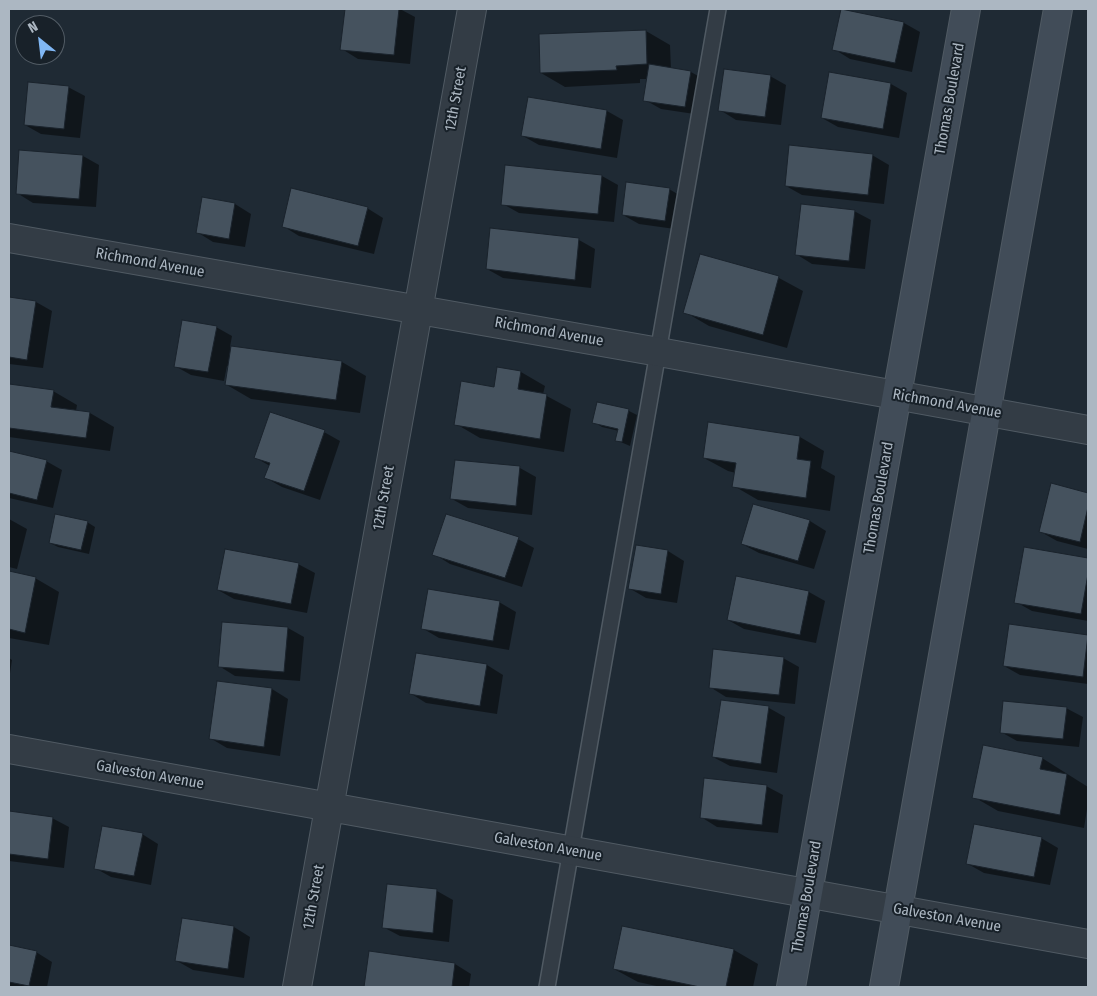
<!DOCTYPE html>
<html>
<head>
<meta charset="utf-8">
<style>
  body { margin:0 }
  #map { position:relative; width:1097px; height:996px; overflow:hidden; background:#1f2a34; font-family:"Fira Sans Condensed",sans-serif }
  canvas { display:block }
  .frame { position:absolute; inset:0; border:10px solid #acb7c2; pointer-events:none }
  .north { position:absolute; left:15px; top:15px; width:50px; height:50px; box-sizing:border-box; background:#182129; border:1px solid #535d66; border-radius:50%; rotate:331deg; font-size:14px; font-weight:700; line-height:20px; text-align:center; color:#acb7c2 }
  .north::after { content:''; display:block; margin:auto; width:18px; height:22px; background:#80b7f4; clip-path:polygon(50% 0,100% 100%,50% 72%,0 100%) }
</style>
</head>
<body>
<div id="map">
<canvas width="1097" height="996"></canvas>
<div class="frame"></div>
<div class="north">N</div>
</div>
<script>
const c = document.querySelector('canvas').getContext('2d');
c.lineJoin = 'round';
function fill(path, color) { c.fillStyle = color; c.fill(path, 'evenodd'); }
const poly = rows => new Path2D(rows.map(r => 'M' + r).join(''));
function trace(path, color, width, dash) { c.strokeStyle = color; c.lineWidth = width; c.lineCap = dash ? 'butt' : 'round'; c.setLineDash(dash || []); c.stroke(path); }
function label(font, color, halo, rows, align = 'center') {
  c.font = font + ' "Fira Sans Condensed",sans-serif'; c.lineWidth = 4; c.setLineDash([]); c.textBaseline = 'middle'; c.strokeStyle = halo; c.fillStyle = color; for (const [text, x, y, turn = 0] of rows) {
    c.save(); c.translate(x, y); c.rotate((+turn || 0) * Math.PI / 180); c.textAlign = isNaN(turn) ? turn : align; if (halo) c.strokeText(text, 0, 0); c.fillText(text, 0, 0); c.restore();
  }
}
fill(poly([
  [346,9,400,9,415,17,410,64,358,59,342,49],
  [842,10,904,23,920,32,912,72,850,59,834,49],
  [646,31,670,45,671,69,691,72,707,81,701,115,661,109,645,100,648,79,640,79,640,83,565,87,541,73],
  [770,76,786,85,781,125,736,120,720,110],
  [891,84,907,93,899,138,838,127,822,118],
  [68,87,85,96,80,138,41,134,25,125],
  [607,111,623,120,617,158,539,145,523,136],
  [872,155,889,165,884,204,802,195,786,186],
  [83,156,99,165,96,207,33,203,17,193],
  [602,176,618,185,614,222,519,213,503,204],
  [669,189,686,199,682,230,639,224,623,215],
  [203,199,235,204,251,214,245,247,213,242,197,232],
  [367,208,383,218,374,254,299,236,283,226],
  [854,211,871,220,865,269,812,264,796,254],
  [491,230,579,240,595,249,591,288,503,278,487,269],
  [701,256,779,278,803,291,787,348,709,326,685,312],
  [9,298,36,302,52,311,43,368,9,364],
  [216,327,232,336,230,347,342,362,366,376,360,413,251,399,227,385,229,366,227,366,224,381,191,375,175,366],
  [521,372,545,386,543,394,571,409,564,452,480,438,456,424],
  [9,385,53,391,77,405,76,411,90,413,114,427,110,451,9,437],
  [598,404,629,411,637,415,630,446,616,440,619,431,602,427,594,422],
  [324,432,340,441,320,500,282,487,266,478,270,466,256,458],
  [800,437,824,451,821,468,835,476,830,511,758,500,734,486,736,473,728,471,704,458],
  [9,452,46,461,62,470,53,508,9,498],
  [456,461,520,468,536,477,532,515,468,508,452,499],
  [1052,485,1088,494,1088,549,1057,541,1041,532],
  [9,519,27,529,17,569,9,567],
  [810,521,826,531,814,569,759,553,742,544],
  [87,522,95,527,89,554,58,547,50,543],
  [518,539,534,548,522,587,450,564,434,554],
  [637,546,668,551,684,561,677,603,646,598,629,588],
  [1025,548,1088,559,1088,621,1032,611,1016,602],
  [298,564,315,573,307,613,234,599,218,590],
  [9,573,35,578,59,592,49,645,9,638],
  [809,592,825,601,816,643,744,629,728,620],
  [499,602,516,612,509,650,439,638,422,628],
  [1010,625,1088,636,1088,684,1020,675,1004,666],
  [288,628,304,637,300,681,235,676,219,666],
  [417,654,487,665,503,675,497,714,426,703,410,693],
  [9,658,12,660,9,680],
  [783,658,799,667,795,704,726,697,710,687],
  [219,682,272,689,288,699,280,756,227,748,210,738],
  [722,701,769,708,785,717,777,773,730,766,713,757],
  [1066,708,1083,717,1079,747,1017,741,1001,732],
  [1042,758,1088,787,1088,803,1084,828,998,811,974,797],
  [766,786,783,795,778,833,717,827,701,817],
  [9,812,52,818,69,827,64,868,9,861],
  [142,834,158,844,151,885,111,877,95,868],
  [1041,838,1058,848,1050,885,984,873,968,864],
  [437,891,453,900,449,942,400,936,383,927],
  [234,927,250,937,244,978,193,970,177,961],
  [623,927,734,950,758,964,753,987,661,987,638,982,614,969],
  [9,947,36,952,52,962,47,987,9,986],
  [370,953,455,964,471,974,469,987,366,987]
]), '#0007');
const building = poly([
  [345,9,399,9,394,55,340,50,345,9],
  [841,9,904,22,895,63,832,50,841,9],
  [646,30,647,64,616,66,617,70,540,73,539,34,646,30],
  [649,64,691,71,685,107,643,101,649,64],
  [724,69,771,75,765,117,718,111,724,69],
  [829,72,891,83,883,129,821,118,829,72],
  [28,82,69,86,64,129,24,125,28,82],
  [528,97,607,110,601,149,521,136,528,97],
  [789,145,873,154,868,195,785,186,789,145],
  [19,150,83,155,79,199,16,194,19,150],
  [505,165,602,175,598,214,501,205,505,165],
  [626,182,670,188,665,221,622,215,626,182],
  [291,188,368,207,358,246,282,227,291,188],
  [202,197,235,203,229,239,196,233,202,197],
  [801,204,855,210,849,261,795,255,801,204],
  [490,228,579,238,575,280,486,269,490,228],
  [700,254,779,276,763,335,683,313,700,254],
  [9,297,36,301,27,360,9,357,9,297],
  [182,320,217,326,208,372,174,367,182,320],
  [231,346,342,361,336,400,225,385,231,346],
  [497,367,521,371,518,389,547,394,540,439,454,425,461,381,494,387,497,367],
  [9,384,54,390,51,407,90,412,86,438,9,428,9,384],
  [597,402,629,409,622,442,615,441,618,429,592,423,597,402],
  [270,412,325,430,304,491,264,478,270,463,254,458,270,412],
  [708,422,800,436,797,459,811,461,806,498,732,487,736,463,703,458,708,422],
  [9,451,47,460,37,500,9,493,9,451],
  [455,460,520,466,516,506,450,499,455,460],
  [1051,483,1088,493,1088,507,1080,542,1039,532,1051,483],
  [753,504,810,520,798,561,741,544,753,504],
  [55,514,88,521,81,550,49,543,55,514],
  [446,514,519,537,505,578,432,555,446,514],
  [636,545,668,550,661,594,628,589,636,545],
  [1024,547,1088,558,1088,574,1081,614,1014,603,1024,547],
  [225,549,299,563,291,604,217,590,225,549],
  [9,571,36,577,25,633,9,629,9,571],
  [736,576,809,591,800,635,727,620,736,576],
  [428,589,500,601,493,641,421,629,428,589],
  [222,622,288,627,284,672,218,667,222,622],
  [1009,624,1088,635,1083,677,1003,666,1009,624],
  [713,649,784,657,779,695,709,688,713,649],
  [416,653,487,664,480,706,409,694,416,653],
  [217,681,272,688,264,747,209,739,217,681],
  [721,700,769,706,761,764,712,757,721,700],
  [1003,701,1067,707,1063,739,1000,733,1003,701],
  [983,745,1043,757,1040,769,1067,774,1060,815,972,798,983,745],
  [704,778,767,785,762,825,700,818,704,778],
  [9,811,53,817,48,859,9,854,9,811],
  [974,824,1042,837,1034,877,966,864,974,824],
  [102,826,143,833,134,876,94,869,102,826],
  [387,884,437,889,433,933,382,928,387,884],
  [182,918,234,926,228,969,175,961,182,918],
  [622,926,734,949,726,987,700,987,613,969,622,926],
  [9,945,37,951,29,986,9,982,9,945],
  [369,951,455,963,452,987,364,987,369,951]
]);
fill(building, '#45525e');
trace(building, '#1a232c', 1);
const service = poly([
  [547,987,718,9]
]);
const minor = poly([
  [9,238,659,352,1088,430],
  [9,749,1088,944],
  [297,987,472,9]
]);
const secondary = poly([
  [791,987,966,9],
  [884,987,1058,9]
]);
trace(service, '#505a63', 18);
trace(minor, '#505a63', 30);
trace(secondary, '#505a63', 30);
trace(service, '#333c45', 15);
trace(minor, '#333c45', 28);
trace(secondary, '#414c58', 28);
label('15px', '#acb7c2', '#182129', [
  ["12th Street",456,99,-80],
  ["Thomas Boulevard",950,99,-80],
  ["Richmond Avenue",150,263,10],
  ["Richmond Avenue",549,332,10],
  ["Richmond Avenue",947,404,10],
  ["12th Street",384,498,-80],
  ["Thomas Boulevard",879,498,-80],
  ["Galveston Avenue",150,775,10],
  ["Galveston Avenue",548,847,10],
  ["12th Street",314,897,-80],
  ["Thomas Boulevard",807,897,-80],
  ["Galveston Avenue",947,918,10]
]);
</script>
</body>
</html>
